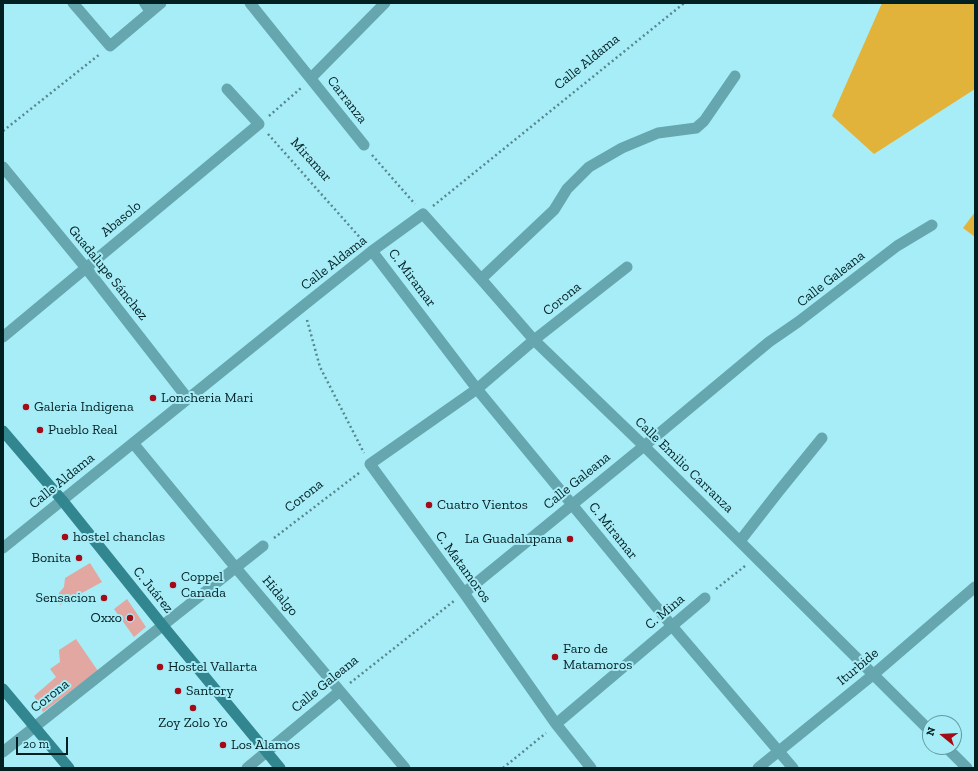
<!DOCTYPE html>
<html>
<head>
<meta charset="utf-8">
<style>
  body { margin:0 }
  #map { position:relative; width:978px; height:771px; overflow:hidden; background:#a7edf7; font-family:"Zilla Slab",serif }
  canvas { display:block }
  .frame { position:absolute; inset:0; border:4px solid #021f22; pointer-events:none }
  .north { position:absolute; left:922px; top:715px; width:40px; height:40px; box-sizing:border-box; background:#a7edf7; border:1px solid #659ba2; border-radius:50%; rotate:288deg; font-size:11px; font-weight:700; line-height:16px; text-align:center; color:#021f22 }
  .north::after { content:''; display:block; margin:auto; width:14px; height:18px; background:#a40b16; clip-path:polygon(50% 0,100% 100%,50% 72%,0 100%) }
  .scale { position:absolute; left:16px; top:737px; width:52px; height:18px; box-sizing:border-box; border:2px solid #021f22; border-top:0; padding-left:5px; font-size:12px; line-height:14px; white-space:nowrap; color:#021f22; -webkit-text-stroke:3px #a7edf7; paint-order:stroke }
</style>
</head>
<body>
<div id="map">
<canvas width="978" height="771"></canvas>
<div class="frame"></div>
<div class="north">N</div>
<div class="scale">20 m</div>
</div>
<script>
const c = document.querySelector('canvas').getContext('2d');
c.lineJoin = 'round';
function fill(path, color) { c.fillStyle = color; c.fill(path, 'evenodd'); }
const poly = rows => new Path2D(rows.map(r => 'M' + r).join(''));
function trace(path, color, width, dash) { c.strokeStyle = color; c.lineWidth = width; c.lineCap = dash ? 'butt' : 'round'; c.setLineDash(dash || []); c.stroke(path); }
function label(font, color, halo, rows, align = 'center') {
  c.font = font + ' "Zilla Slab",serif'; c.lineWidth = 4; c.setLineDash([]); c.textBaseline = 'middle'; c.strokeStyle = halo; c.fillStyle = color; for (const [text, x, y, turn = 0] of rows) {
    c.save(); c.translate(x, y); c.rotate((+turn || 0) * Math.PI / 180); c.textAlign = isNaN(turn) ? turn : align; if (halo) c.strokeText(text, 0, 0); c.fillText(text, 0, 0); c.restore();
  }
}
fill(poly([
  [882,3,975,3,975,89,874,154,832,116],
  [975,212,975,237,963,228]
]), '#e2b33b');
fill(poly([
  [90,563,102,582,60,605,59,593,64,587,65,578],
  [127,599,146,627,134,637,114,609],
  [76,639,98,671,43,712,34,696,56,677,50,669,60,662,59,650]
]), '#e2a7a0');
trace(poly([
  [269,116,301,88],
  [3,131,100,54],
  [268,134,363,241],
  [372,155,415,204],
  [433,206,683,4,682,3],
  [307,320,320,367,364,453],
  [274,538,359,473],
  [716,589,745,566],
  [350,683,454,601],
  [503,768,546,733]
]), '#56888e', 2.5, [2, 3]);
trace(poly([
  [144,3,150,12]
]), '#66a6af', 10);
trace(poly([
  [73,3,110,46,161,3],
  [250,3,364,145],
  [311,78,385,3],
  [3,167,86,268,188,399],
  [372,251,477,389,672,626,793,768],
  [481,279,554,210,567,189,589,167,622,148,658,133,696,128,704,121,735,76],
  [3,337,259,124,227,89],
  [133,443,236,568,405,768],
  [740,541,779,491,822,438],
  [3,548,303,306,372,251,423,214,481,279,534,340,644,446,930,731],
  [464,593,644,446,769,342,798,322,897,246,932,225],
  [556,724,705,598],
  [946,747,967,768],
  [3,752,263,546],
  [247,768,340,691],
  [591,768,556,724,464,593,370,464,477,389,534,340,627,267],
  [758,768,874,674,975,587]
]), '#66a6af', 11);
trace(poly([
  [3,431,62,500,163,626,280,768],
  [3,689,69,768]
]), '#328690', 11);
for (const [x, y, r, color] of [
  [153,398,4,"#a40b16"],
  [26,407,4,"#a40b16"],
  [40,430,4,"#a40b16"],
  [429,505,4,"#a40b16"],
  [65,537,4,"#a40b16"],
  [570,539,4,"#a40b16"],
  [79,558,4,"#a40b16"],
  [173,585,4,"#a40b16"],
  [104,598,4,"#a40b16"],
  [130,618,4,"#a40b16"],
  [555,657,4,"#a40b16"],
  [160,667,4,"#a40b16"],
  [178,691,4,"#a40b16"],
  [193,708,4,"#a40b16"],
  [223,745,4,"#a40b16"]
]) { const dot = new Path2D(); dot.arc(x, y, r, 0, 2 * Math.PI); c.fillStyle = color; c.fill(dot); trace(dot, '#a7edf7', 1.5); }
label('14px', '#021f22', '#a7edf7', [
  ["Calle Aldama",587,62,-39],
  ["Carranza",347,100,52],
  ["Miramar",311,160,48],
  ["Abasolo",121,219,-40],
  ["Calle Aldama",334,263,-38],
  ["Guadalupe Sánchez",108,273,51],
  ["C. Miramar",412,278,53],
  ["Calle Galeana",831,279,-38],
  ["Corona",562,299,-39],
  ["Calle Emilio Carranza",684,465,44],
  ["Calle Aldama",62,481,-39],
  ["Calle Galeana",577,481,-39],
  ["Corona",304,496,-38],
  ["C. Miramar",613,531,51],
  ["C. Matamoros",463,567,54],
  ["C. Juárez",153,590,51],
  ["Hidalgo",280,596,50],
  ["C. Mina",665,612,-40],
  ["Iturbide",858,667,-40],
  ["Calle Galeana",325,684,-39],
  ["Corona",50,696,-38]
]);
label('14px', '#021f22', '#a7edf7', [
  ["Loncheria Mari",161,398],
  ["Galeria Indigena",34,407],
  ["Pueblo Real",48,430],
  ["Cuatro Vientos",437,505],
  ["hostel chanclas",73,537],
  ["La Guadalupana",562,539,"right"],
  ["Bonita",71,558,"right"],
  ["Coppel",181,577],
  ["Canada",181,593],
  ["Sensacion",96,598,"right"],
  ["Oxxo",122,618,"right"],
  ["Faro de",563,649],
  ["Matamoros",563,665],
  ["Hostel Vallarta",168,667],
  ["Santory",186,691],
  ["Zoy Zolo Yo",193,723,"center"],
  ["Los Alamos",231,745]
], 'left');
</script>
</body>
</html>
